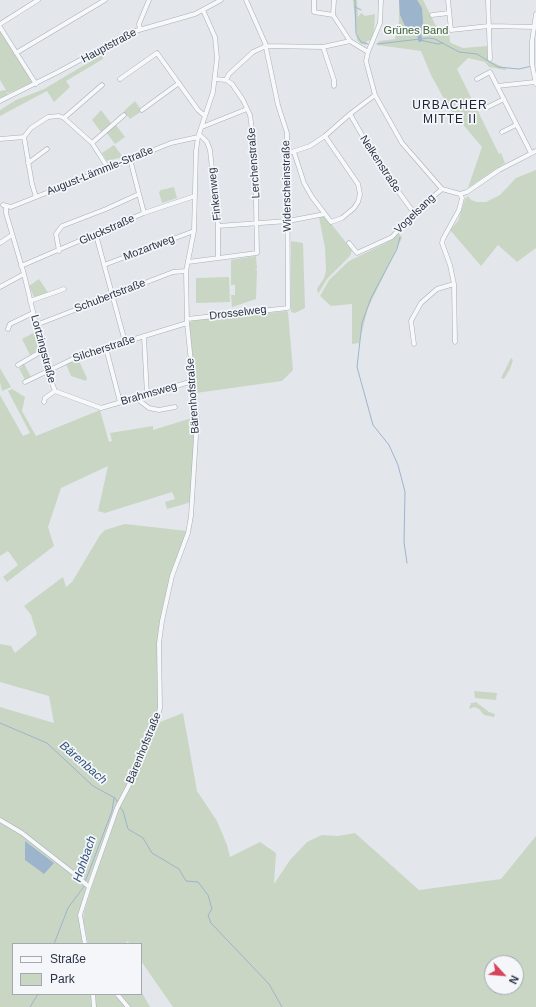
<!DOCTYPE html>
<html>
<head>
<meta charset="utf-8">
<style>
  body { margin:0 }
  #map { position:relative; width:536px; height:1007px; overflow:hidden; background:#e3e7ec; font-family:Arial,sans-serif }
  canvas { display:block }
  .legend { position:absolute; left:12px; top:943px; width:130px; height:52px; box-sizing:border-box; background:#f4f6f9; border:1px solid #a3a8b1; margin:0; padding:5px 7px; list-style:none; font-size:12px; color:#2a3446 }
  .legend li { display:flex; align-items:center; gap:8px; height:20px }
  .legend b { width:20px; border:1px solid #a3a8b1 }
  .north { position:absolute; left:484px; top:955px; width:40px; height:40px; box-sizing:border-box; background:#f4f6f9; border:1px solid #a3a8b1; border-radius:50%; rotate:116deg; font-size:11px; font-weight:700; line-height:16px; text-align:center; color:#2a3446 }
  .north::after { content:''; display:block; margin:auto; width:14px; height:18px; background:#d5445a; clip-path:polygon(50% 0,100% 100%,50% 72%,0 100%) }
</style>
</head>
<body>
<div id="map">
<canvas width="536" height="1007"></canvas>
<ul class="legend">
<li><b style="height:5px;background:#f7f8fa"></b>Straße</li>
<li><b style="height:11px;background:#c9d6c4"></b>Park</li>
</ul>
<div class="north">N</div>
</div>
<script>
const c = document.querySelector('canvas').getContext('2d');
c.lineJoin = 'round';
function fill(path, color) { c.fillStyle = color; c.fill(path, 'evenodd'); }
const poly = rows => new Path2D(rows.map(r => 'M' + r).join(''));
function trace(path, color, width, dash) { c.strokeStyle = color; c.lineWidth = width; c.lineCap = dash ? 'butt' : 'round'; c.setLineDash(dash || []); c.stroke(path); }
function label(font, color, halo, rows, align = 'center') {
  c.font = font + ' Arial,sans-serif'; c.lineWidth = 3.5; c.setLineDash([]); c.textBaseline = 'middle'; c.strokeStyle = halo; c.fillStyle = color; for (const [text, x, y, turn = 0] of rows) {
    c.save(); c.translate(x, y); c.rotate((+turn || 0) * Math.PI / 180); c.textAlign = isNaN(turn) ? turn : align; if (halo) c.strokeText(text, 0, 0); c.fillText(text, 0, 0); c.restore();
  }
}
fill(poly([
  [353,0,357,0,358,17,361,13,365,16,375,14,374,30,371,40,367,41,366,45,361,44,357,40],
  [399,0,423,0,439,32,449,31,450,42,453,44,463,48,487,46,488,60,507,69,505,70,495,68,489,67,485,62,468,58,457,69,499,154,501,153,505,163,468,188,482,147,449,108,431,75,421,51,377,45,379,41,395,39,399,21],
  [0,31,34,82,9,93,6,92,8,94,0,99,0,91,6,90,0,80],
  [103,54,103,59,66,81,70,87,54,102,47,91,0,116,0,110,16,100,44,89],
  [135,101,142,111,130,119,124,112,125,110],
  [101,110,111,123,101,132,92,120],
  [116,125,125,137,115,144,106,132],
  [114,145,123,157,107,161,102,153],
  [536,170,536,248,517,262,498,245,481,266,450,230,458,221,465,199,468,196,471,200,477,202,486,202,500,195,516,178],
  [174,187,177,198,162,203,159,192,161,190],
  [325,216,352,250,350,256,327,279,318,294,317,289,324,278,326,271,325,248,319,217],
  [399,233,402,238,368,308,359,343,352,344,352,304,331,306,320,296,329,280,349,261,390,241],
  [291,241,303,243,305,308,295,313,291,312],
  [256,256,257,269,254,269,257,270,256,299,232,307,231,295,235,295,235,285,231,285,231,260],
  [229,277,230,302,196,303,196,278],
  [39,279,49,294,34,297,29,286],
  [286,311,288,312,293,370,282,381,196,393,189,323,192,321,259,312,260,314],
  [35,332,39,349,30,355,22,339],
  [511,358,513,360,510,369,504,379,501,378],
  [78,359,87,378,86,381,71,376,66,364],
  [23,362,31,377,25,380,19,368,22,367,21,363],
  [0,368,11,387,2,391,0,382],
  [12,389,25,397,22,411,36,436,100,410,109,442,112,441,110,433,153,426,153,430,195,417,191,500,188,503,167,509,165,502,175,499,172,492,105,513,98,511,108,466,61,488,48,527,54,546,7,582,3,577,18,565,8,551,0,556,0,395,23,436,30,433,8,391],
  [125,524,187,531,171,576,158,632,157,659,159,701,157,712,142,749,135,771,119,800,88,883,0,819,0,707,54,723,49,696,0,682,0,644,11,646,15,653,35,636,37,634,31,615,24,606,63,577,66,587,72,582,100,535,105,530],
  [474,691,497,693,496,700,475,698],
  [476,702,489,712,495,714,494,717,484,715,479,709,474,707,469,709,471,703],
  [183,713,197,791,217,821,227,845,230,857,260,842,276,853,274,884,290,860,307,842,322,835,338,836,355,833,419,890,501,879,536,836,536,1007,173,1007,141,961,141,944,129,944,128,941,125,944,88,944,83,919,84,912,110,829,121,804,136,777,147,742,155,724],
  [492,963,516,963,516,987,492,987],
  [0,823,21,835,61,864,77,877,87,888,79,922,84,944,13,944,13,994,92,994,93,1007,0,1007],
  [25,842,44,874,26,860],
  [141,991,150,1007,130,1007,118,994,141,994],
  [94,994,114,994,126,1007,95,1007]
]), '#c9d6c4');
fill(poly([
  [399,0,417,0,422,8,423,23,421,32,417,32,417,30,405,26,400,15],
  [25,841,54,863,44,874,25,860]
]), '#9db4cd');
trace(poly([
  [355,0,356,34,361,42,368,44],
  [355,7,361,10],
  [420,40,438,44,442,43],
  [377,44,429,38,435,39,459,52,477,54,498,67,519,69,532,66],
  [400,237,397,249,371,298,362,323,357,367,373,425,389,445,398,465,405,492,404,542,407,563],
  [0,723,47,743,93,786,115,798,118,803],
  [119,806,123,811,128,829,143,838,152,853,179,869,186,881,198,882,208,895,212,909,208,915,211,923,269,984,282,1007],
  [85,882,112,811,114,798],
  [54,944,68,908,85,885],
  [30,1007,38,994]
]), '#9db4cd', 1);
trace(poly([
  [419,32,420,40]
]), '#9db4cd', 4);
const minor = poly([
  [314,0,314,12,333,15],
  [334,0,333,15,350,41],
  [381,0,380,23,368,52,366,61,375,95,402,143,442,189,460,194,467,192,499,170,536,151],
  [448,0,451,30,489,26,536,27],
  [488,0,490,59],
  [536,14,532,41,532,64,536,84],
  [432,15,449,13],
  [0,24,38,0],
  [0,27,36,84],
  [140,29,139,24,149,0],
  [323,47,334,80,334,86],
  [16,53,105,0],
  [120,79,157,53,198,110,205,116],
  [215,79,226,80,229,74,253,52,266,46,323,47,350,41,368,52],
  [477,79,490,72,531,153],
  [497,86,535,82],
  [0,101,58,72,132,32,195,14,221,0],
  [488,107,504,99],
  [142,110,179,83],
  [350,114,379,165,414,213],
  [64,118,102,85],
  [202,127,247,109],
  [502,132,516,125],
  [199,134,207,142,210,150,218,226,218,258],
  [0,139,24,137],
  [92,143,124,115],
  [292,152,310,146,325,136,350,114,375,95],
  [294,152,304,183,312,197,331,222,342,218,354,208,358,202,360,194,358,184,325,136],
  [130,159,144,213],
  [28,163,47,149],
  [36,197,32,184,24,137,31,128,48,117,59,116,64,118,92,143,108,168],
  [3,205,11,207,171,143,198,137],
  [6,207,6,213,24,274,47,370,55,391,101,408,193,381],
  [218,226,288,221,325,214],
  [96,235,125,342],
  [0,243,12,235],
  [349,243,357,253,392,237,414,213,442,189],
  [59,251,56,234,62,226,106,209,139,194],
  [188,262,257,253,255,151,250,115,243,100,232,84,226,80],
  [104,265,194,231],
  [21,266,144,213,195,196],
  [0,287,24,274],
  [30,301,64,289],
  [187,319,288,308,287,133,278,105,265,43,246,0],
  [36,325,173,272,186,271],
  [8,329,10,324,33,313],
  [144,337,147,395],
  [455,342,454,284,450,265,442,243,443,239,459,210,462,198,460,194],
  [414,344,411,321,421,303,437,289,454,284],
  [106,348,120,402],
  [18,365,42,351],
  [25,382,79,356,187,323],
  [136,398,149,408,159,410,175,407],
  [44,402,45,398,55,391],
  [0,820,22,833,77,876,89,887],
  [85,944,80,915,89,887,117,808,138,768,147,739,157,719,160,708,159,643,162,621,172,576,188,533,191,516,197,420,187,323,186,271,194,231,196,151,198,137,213,92,217,58,215,37,203,10],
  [93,994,94,1007],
  [117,994,128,1007]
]);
trace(minor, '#a8aeb7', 5);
trace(minor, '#f7f8fa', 4);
label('11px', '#3f6237', '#f4f6f9', [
  ["Grünes Band",416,31]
]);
label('11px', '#2a3446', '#f4f6f9', [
  ["Hauptstraße",109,46,-28],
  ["Lerchenstraße",254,163,-94],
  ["Nelkenstraße",380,164,57],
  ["August-Lämmle-Straße",100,171,-22],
  ["Widerscheinstraße",287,186,-91],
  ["Finkenweg",215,194,-96],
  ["Vogelsang",415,214,-44],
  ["Gluckstraße",107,230,-24],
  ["Mozartweg",149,248,-21],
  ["Schubertstraße",110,296,-21],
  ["Drosselweg",238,313,-7],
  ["Lortzingstraße",43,349,75],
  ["Silcherstraße",104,349,-18],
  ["Brahmsweg",149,394,-16],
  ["Bärenhofstraße",193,396,-94],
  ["Bärenhofstraße",144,748,-68]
]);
c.letterSpacing = '1px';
label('12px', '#1c2537', '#f4f6f9', [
  ["URBACHER",450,106],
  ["MITTE II",450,120]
]);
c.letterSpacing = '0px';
label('italic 12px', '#32537c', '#f4f6f9', [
  ["Bärenbach",83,763,41],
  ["Hohbach",85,859,-71]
]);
</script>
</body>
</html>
